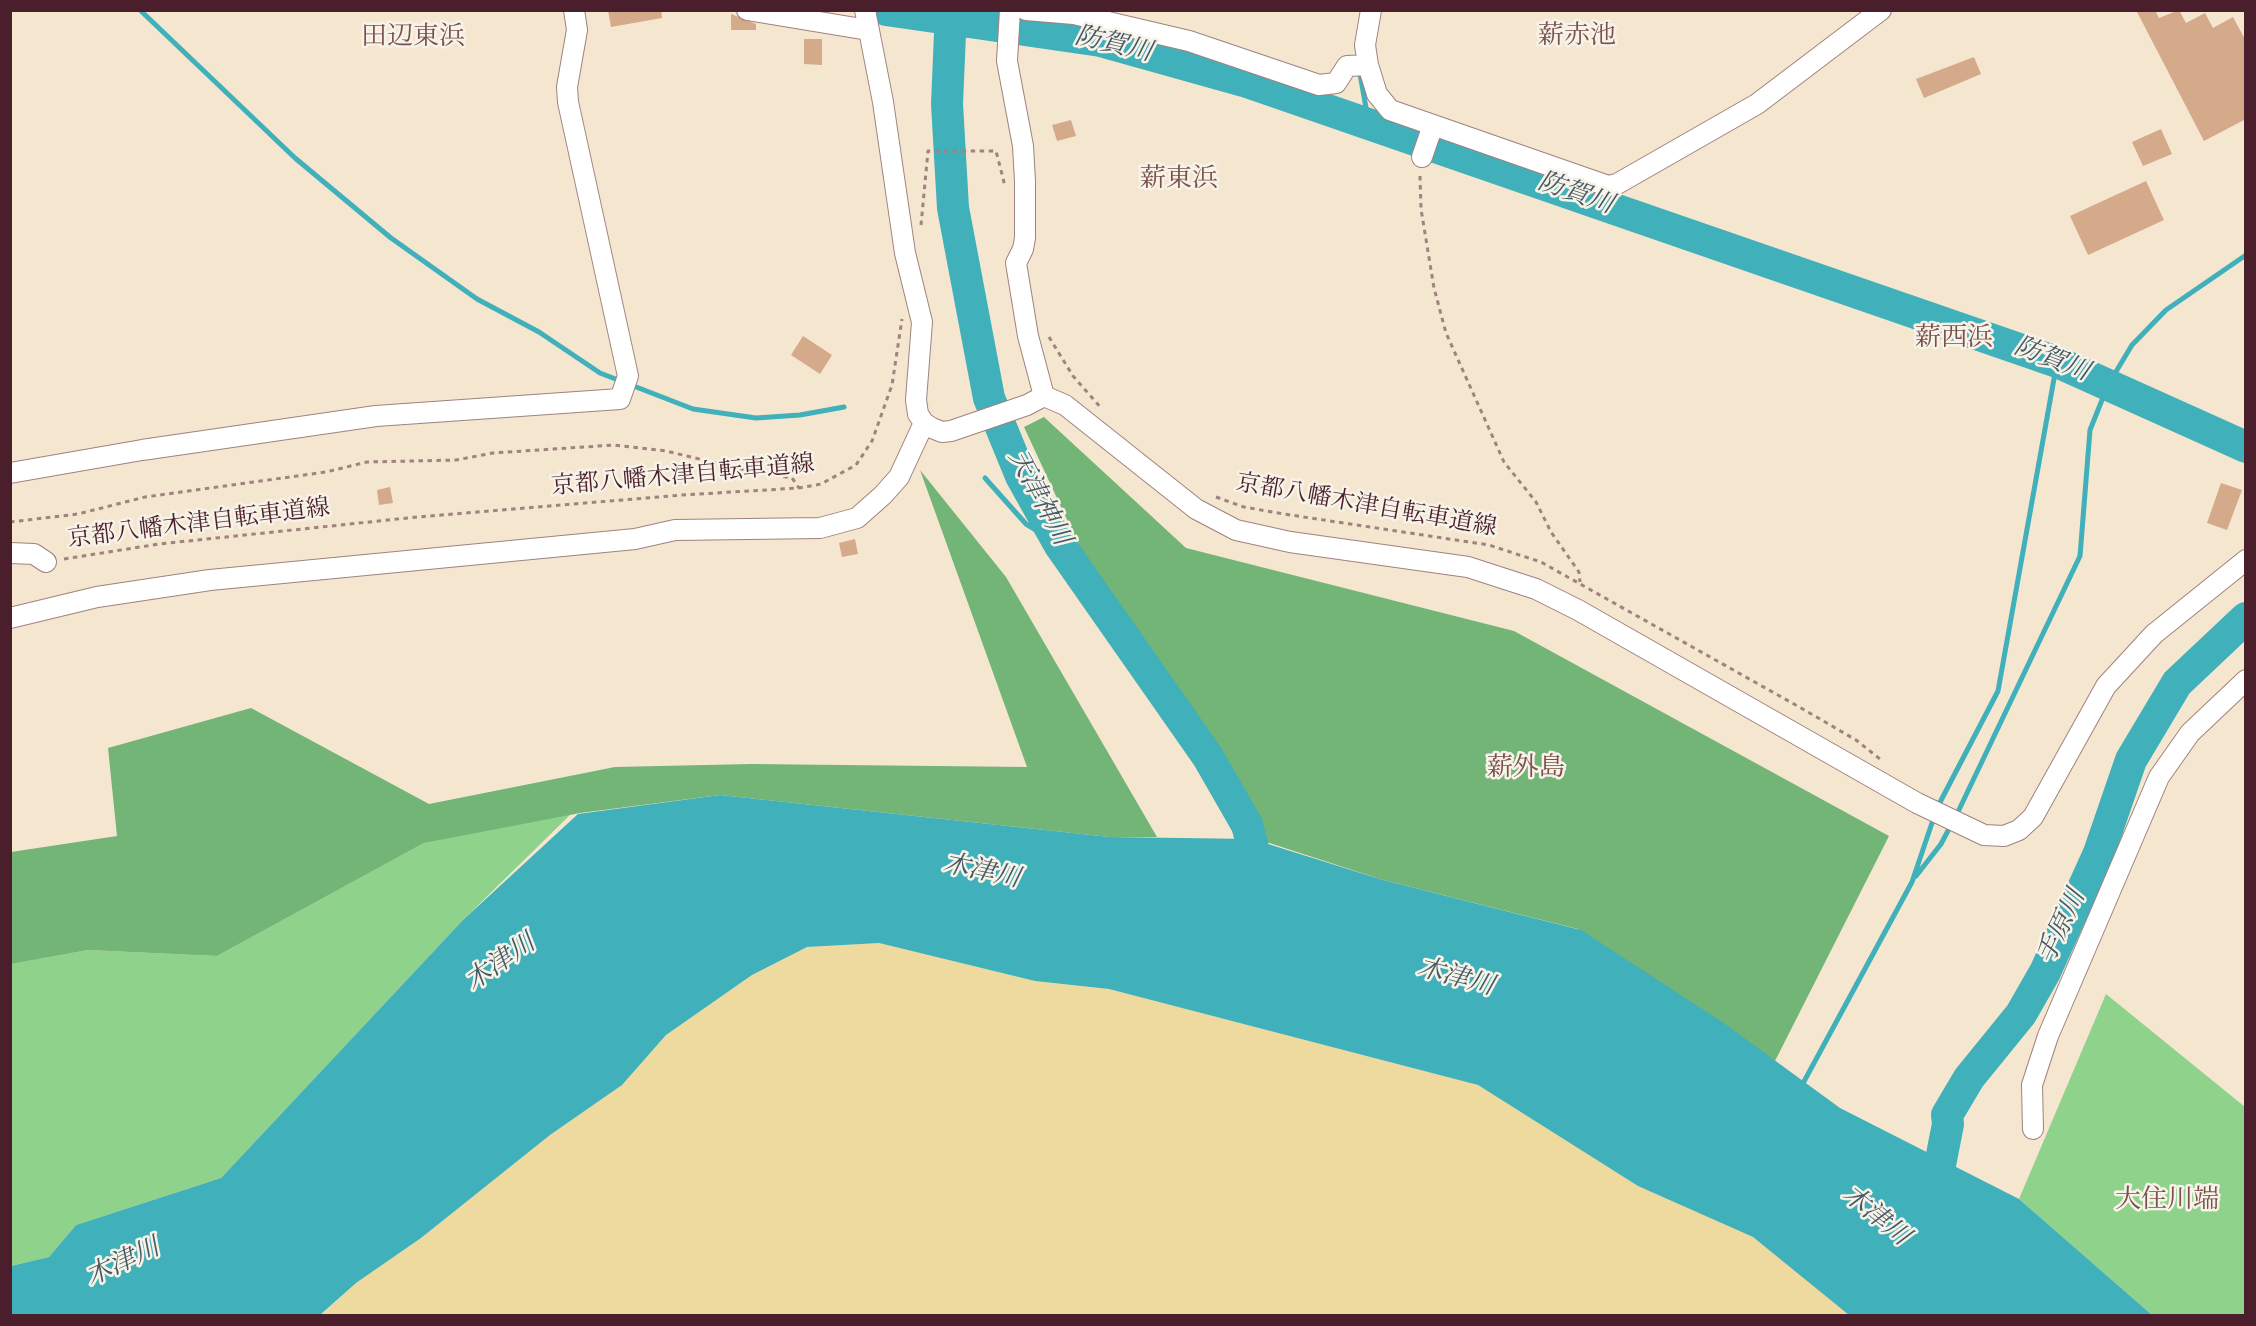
<!DOCTYPE html>
<html>
<head>
<meta charset="utf-8">
<style>
  body { margin:0 }
  #map { position:relative; width:2256px; height:1326px; overflow:hidden; background:#f5e6d0; font-family:"Sorts Mill Goudy",serif }
  canvas { display:block }
  .frame { position:absolute; inset:0; border:12px solid #4a1f2b; pointer-events:none }
</style>
</head>
<body>
<div id="map">
<canvas width="2256" height="1326"></canvas>
<div class="frame"></div>
</div>
<script>
const c = document.querySelector('canvas').getContext('2d');
c.lineJoin = 'round';
function fill(path, color) { c.fillStyle = color; c.fill(path, 'evenodd'); }
const poly = rows => new Path2D(rows.map(r => 'M' + r).join(''));
function trace(path, color, width, dash) { c.strokeStyle = color; c.lineWidth = width; c.lineCap = dash ? 'butt' : 'round'; c.setLineDash(dash || []); c.stroke(path); }
function label(font, color, halo, rows, align = 'center') {
  c.font = font + ' "Sorts Mill Goudy","Noto Serif JP",serif'; c.lineWidth = 5; c.setLineDash([]); c.textBaseline = 'middle'; c.strokeStyle = halo; c.fillStyle = color; for (const [text, x, y, turn = 0] of rows) {
    c.save(); c.translate(x, y); c.rotate((+turn || 0) * Math.PI / 180); c.textAlign = isNaN(turn) ? turn : align; if (halo) c.strokeText(text, 0, 0); c.fillText(text, 0, 0); c.restore();
  }
}
fill(poly([
  [575,810,463,920,221,1178,76,1225,49,1257,11,1266,10,964,88,950,217,956,424,843],
  [2106,994,2245,1107,2245,1315,2152,1315,2019,1199]
]), '#8fd28b');
fill(poly([
  [1044,417,1186,548,1514,631,1889,836,1775,1061,1578,929,1383,880,1251,837,1208,757,1082,552,1024,427],
  [920,470,1006,577,1157,837,1110,837,720,795,580,813,424,843,217,956,88,950,11,964,11,852,117,836,108,748,251,708,429,804,615,767,751,764,1027,767]
]), '#73b477');
fill(poly([
  [879,943,1035,981,1109,989,1478,1085,1638,1186,1753,1237,1849,1314,1855,1315,320,1316,356,1283,421,1238,550,1135,622,1085,666,1035,752,975,807,947]
]), '#eeda9e');
fill(poly([
  [720,795,1110,837,1252,839,1383,880,1581,930,1725,1024,1840,1108,2019,1199,2152,1315,1849,1315,1753,1237,1638,1186,1478,1085,1109,989,1035,981,879,943,807,947,752,975,666,1035,622,1085,550,1135,421,1238,356,1283,320,1315,11,1315,11,1266,49,1257,76,1225,221,1178,463,920,578,814]
]), '#40b0ba');
trace(poly([
  [140,10,295,158,391,238,477,299,539,332,600,373,693,409,756,418,800,415,844,407],
  [1359,68,1369,125],
  [985,478,1026,524,1059,544],
  [1937,808,1998,691,2057,362],
  [1956,816,2080,556,2090,430,2108,385,2132,345,2166,310,2246,255],
  [1916,876,1941,844,1951,825],
  [1801,1087,1912,882,1934,817]
]), '#40b0ba', 5);
trace(poly([
  [886,10,1101,41,1244,81,2057,362,2246,447],
  [951,10,947,104,953,208,989,398,1021,476,1059,544,1208,757,1247,825,1261,878],
  [1933,1201,1948,1124,1947,1115,1969,1078,2021,1014,2045,972,2099,853,2131,760,2177,683,2246,618]
]), '#40b0ba', 32);
fill(poly([
  [608,10,661,10,662,18,611,27],
  [2136,10,2155,10,2159,18,2179,10,2186,23,2205,13,2213,28,2233,17,2246,41,2246,119,2204,141],
  [731,14,756,24,756,30,731,30],
  [804,39,822,39,822,65,804,64],
  [1974,57,1981,74,1924,98,1916,79],
  [1071,120,1076,136,1057,141,1052,125],
  [2161,129,2172,154,2143,166,2132,142],
  [2146,181,2164,220,2088,255,2070,216],
  [803,336,832,355,820,374,791,355],
  [2221,483,2242,490,2227,530,2207,523],
  [390,487,393,503,379,505,377,490],
  [855,539,858,554,842,557,839,543]
]), '#d5aa8a');
const minor = poly([
  [747,10,868,30],
  [865,10,883,102,905,253,922,322,916,400,918,414,924,423,932,428,942,432,951,431,1027,405,1044,396],
  [1010,10,1007,61,1023,146,1025,181,1025,238,1023,249,1016,263,1028,336,1044,396,1065,405,1196,509,1236,530,1290,542,1468,567,1536,589,1578,610,1917,803,1984,835,2004,836,2019,830,2033,817,2106,686,2154,634,2246,560],
  [1026,10,1074,14,1189,41,1319,85,1336,83,1347,66,1368,65],
  [1371,10,1365,45,1368,65,1377,94,1390,110,1608,186,1617,184,1757,104,1881,10],
  [1422,157,1433,125],
  [10,473,142,450,376,416,620,399,628,376,568,102,567,87,577,30,574,10],
  [10,553,34,554,46,562],
  [10,618,97,597,210,580,635,539,675,530,820,528,857,518,883,495,899,477,924,423],
  [2033,1129,2032,1085,2048,1036,2159,777,2190,733,2246,680]
]);
trace(minor, '#a0827e', 22);
trace(poly([
  [1420,176,1421,209,1434,288,1446,333,1504,462,1536,502,1551,532,1579,572,1580,582],
  [921,225,928,151,996,151,1005,186],
  [1049,337,1073,376,1102,409],
  [1216,497,1244,507,1284,514,1489,545,1541,562,1801,708,1856,740,1880,759],
  [10,522,78,514,145,497,326,472,367,462,456,460,493,453,614,445,666,451,745,470,792,478,799,488],
  [64,559,159,544,417,517,682,495,799,488,821,484,856,465,872,441,892,385,902,319]
]), '#a0827e', 3, [4.5, 4.5]);
trace(minor, '#fff', 20);
label('24px', '#4a1f2b', '#f7f3e8', [
  ["京都八幡木津自転車道線",683,478,-5],
  ["京都八幡木津自転車道線",1366,508,10],
  ["京都八幡木津自転車道線",199,526,-7]
]);
label('26px', '#7b504c', '#f7f3e8', [
  ["薪赤池",1577,39],
  ["田辺東浜",413,40],
  ["薪東浜",1179,182],
  ["薪西浜",1954,341],
  ["薪外島",1526,771],
  ["大住川端",2167,1203]
]);
label('italic 26px', '#465964', '#f7f3e8', [
  ["防賀川",1113,47,13],
  ["防賀川",1575,196,19],
  ["防賀川",2051,362,21],
  ["天津神川",1037,499,62],
  ["木津川",981,874,12],
  ["手原川",2064,928,-65],
  ["木津川",502,965,-35],
  ["木津川",1455,980,15],
  ["木津川",1874,1218,39],
  ["木津川",124,1265,-25]
]);
</script>
</body>
</html>
